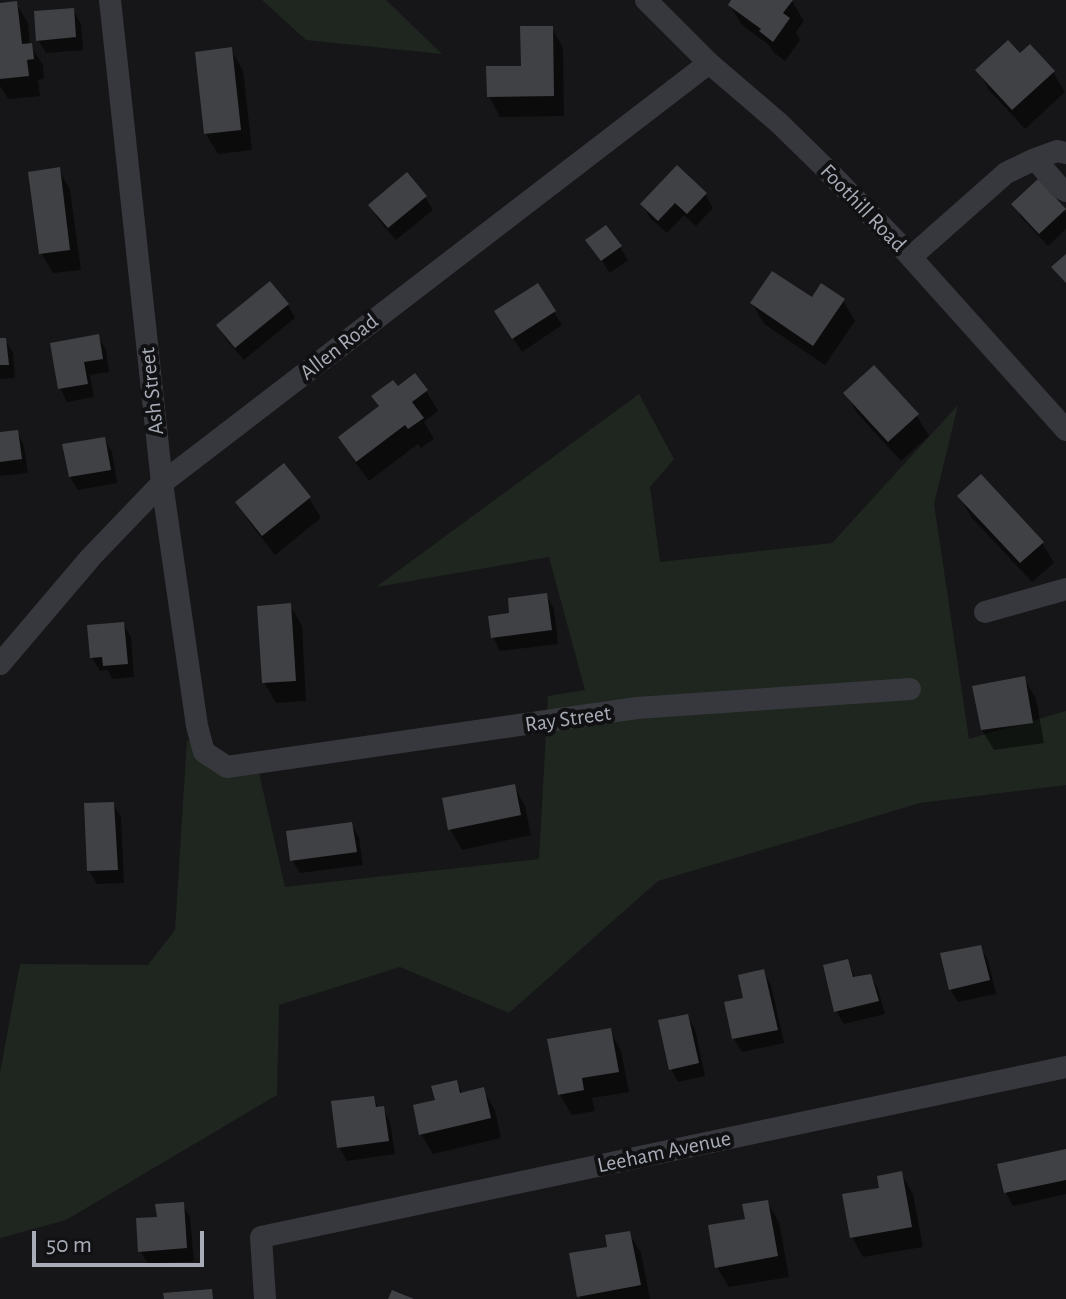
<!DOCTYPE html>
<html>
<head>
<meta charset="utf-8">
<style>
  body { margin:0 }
  #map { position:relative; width:1066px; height:1299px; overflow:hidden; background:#161618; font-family:"Alegreya Sans",sans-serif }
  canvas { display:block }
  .scale { position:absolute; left:32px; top:1231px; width:172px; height:36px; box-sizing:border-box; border:4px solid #a8adb8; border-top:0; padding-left:10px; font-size:24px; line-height:28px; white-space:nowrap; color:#a8adb8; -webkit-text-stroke:6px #111113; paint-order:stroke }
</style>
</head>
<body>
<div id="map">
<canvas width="1066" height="1299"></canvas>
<div class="scale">50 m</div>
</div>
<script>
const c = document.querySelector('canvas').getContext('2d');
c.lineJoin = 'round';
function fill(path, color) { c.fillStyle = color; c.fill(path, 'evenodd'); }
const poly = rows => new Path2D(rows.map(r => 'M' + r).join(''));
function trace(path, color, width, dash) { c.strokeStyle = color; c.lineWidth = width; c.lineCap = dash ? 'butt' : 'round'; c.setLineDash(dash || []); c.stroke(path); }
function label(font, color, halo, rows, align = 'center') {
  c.font = font + ' "Alegreya Sans",sans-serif'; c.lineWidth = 8; c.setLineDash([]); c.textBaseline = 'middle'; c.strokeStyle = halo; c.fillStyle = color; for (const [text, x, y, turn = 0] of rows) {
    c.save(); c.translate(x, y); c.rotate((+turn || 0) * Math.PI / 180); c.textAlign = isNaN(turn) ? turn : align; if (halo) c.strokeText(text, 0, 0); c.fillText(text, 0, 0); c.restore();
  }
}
fill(poly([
  [262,0,386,0,442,54,306,40],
  [639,394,674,459,650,487,660,562,832,543,958,405,934,504,969,739,1066,711,1066,785,920,803,658,881,509,1013,400,967,279,1005,277,1095,66,1220,0,1238,0,1073,20,964,148,965,175,930,187,740,259,773,285,887,539,859,548,696,585,690,549,557,376,587]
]), '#1e261f');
fill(poly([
  [734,0,792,1,804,21,796,32,800,40,785,61,773,52,769,45,742,25,730,5],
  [16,3,28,23,30,45,43,65,44,79,38,80,40,96,8,99,0,86,0,5],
  [73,10,81,24,83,50,46,53,38,40],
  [552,28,563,48,564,116,500,117,489,96,523,68],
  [231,50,243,70,252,150,218,154,206,134],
  [1020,56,1053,72,1065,92,1025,129,989,90,978,70],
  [59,170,70,190,81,270,53,273,41,253],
  [705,194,713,208,696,226,684,215,667,233,650,218,643,205],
  [425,197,433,210,396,240,378,219,370,206],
  [1014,204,1064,210,1066,213,1066,229,1048,246,1021,217],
  [588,241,620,247,628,260,610,273],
  [270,284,288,305,295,318,244,360,226,339,218,325],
  [537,285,562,325,522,352,504,325],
  [813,300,843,301,855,321,825,365,764,324,752,303],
  [98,336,106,350,109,372,90,375,94,397,67,402,60,388],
  [0,340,5,340,13,353,15,378,0,379],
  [874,368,917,416,929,436,901,461,857,413,846,393],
  [397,389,426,391,438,411,424,422,434,439,421,448,418,444,369,481,352,458,340,438,381,408],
  [17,432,24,446,28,473,0,476,0,434],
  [104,439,112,452,117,483,78,490,70,477],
  [960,497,1042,543,1054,563,1032,582,971,517],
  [309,498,321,518,275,555,250,523,238,503],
  [546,595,554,609,558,644,500,651,493,637],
  [290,605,302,626,306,701,276,703,264,682],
  [123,624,131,637,134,677,112,679,108,670,100,671,92,658],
  [1024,679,1036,699,1044,743,994,750,982,730],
  [514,786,525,806,531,835,462,850,450,829],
  [113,804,121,817,124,883,97,884,89,871],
  [351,824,359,837,363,865,300,873,292,860],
  [980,947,988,960,996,994,958,1002,950,989],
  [847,961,856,979,870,976,878,989,885,1014,844,1024,836,1011],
  [763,971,771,985,784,1043,742,1052,734,1039,726,1003,746,999],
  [687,1016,695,1029,705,1076,678,1082,671,1069],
  [610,1030,621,1051,629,1092,592,1098,595,1111,572,1115,560,1095,550,1041],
  [456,1082,463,1094,483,1090,495,1110,501,1138,433,1154,421,1134,437,1101],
  [373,1098,379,1109,383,1108,390,1122,395,1154,347,1161,339,1147],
  [1066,1151,1066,1194,1013,1206,1006,1193],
  [901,1173,913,1194,923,1247,863,1257,852,1237],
  [767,1202,779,1222,789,1277,729,1287,717,1267,747,1220],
  [182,1204,190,1217,194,1261,148,1264,140,1251],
  [629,1233,641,1253,650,1299,581,1299,579,1296,609,1248]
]), '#0007');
fill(poly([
  [731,0,793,0,783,13,790,18,773,42,759,31,761,29,728,5],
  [17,1,22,44,32,43,34,59,27,60,29,76,0,79,0,3],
  [74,8,76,37,36,41,34,11],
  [520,26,553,26,554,96,487,97,486,66,521,66],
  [1008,40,1020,53,1030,44,1055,71,1012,110,975,70],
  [232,47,241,130,204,134,195,52],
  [677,165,707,193,687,214,675,203,658,221,640,204],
  [60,167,70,250,39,254,28,172],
  [407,172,427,196,388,228,368,205],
  [1038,179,1066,209,1039,234,1011,204],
  [606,225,622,246,601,261,585,240],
  [1066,254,1066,283,1051,267],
  [772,271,812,297,821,283,845,299,813,346,750,303],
  [270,281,289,304,235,348,216,325],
  [538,283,556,311,512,339,494,311],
  [99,334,103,359,84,362,88,384,58,389,50,343],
  [0,338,6,338,9,365,0,365],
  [874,365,919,414,888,442,843,393],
  [415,373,428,390,412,402,424,418,408,429,405,425,356,462,338,437,379,406,371,396,393,380,398,386],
  [18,430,22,459,0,462,0,432],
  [105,437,111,470,69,477,62,444],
  [284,463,311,497,262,536,235,502],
  [981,474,1044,542,1020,563,957,496],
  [547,593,552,630,491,638,488,616,509,613,508,598],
  [291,603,296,681,262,683,257,606],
  [124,622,128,664,103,666,102,657,90,658,87,625],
  [1025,676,1033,723,981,730,972,686],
  [515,784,521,815,448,830,442,798],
  [114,802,118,870,87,871,84,803],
  [352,822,357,852,290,861,286,831],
  [981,945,990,980,949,990,940,953],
  [848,959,853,977,871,974,879,1001,834,1012,823,965],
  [764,969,778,1030,732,1039,724,1002,743,998,738,975],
  [688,1014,699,1063,669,1070,658,1020],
  [611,1028,619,1072,582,1078,584,1090,558,1095,547,1039],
  [457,1080,460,1093,484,1087,491,1118,419,1135,413,1105,435,1100,431,1086],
  [374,1096,376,1107,384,1106,389,1141,337,1148,331,1101],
  [1066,1149,1066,1180,1004,1193,997,1164],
  [902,1171,912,1227,850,1238,842,1194,879,1188,877,1176],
  [768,1200,778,1256,715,1268,708,1225,745,1219,742,1204],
  [184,1202,187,1248,138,1252,136,1218,157,1217,155,1204],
  [630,1231,641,1285,577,1297,569,1253,607,1247,605,1235],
  [212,1289,213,1299,164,1299,163,1293],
  [392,1290,414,1299,388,1299]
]), '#404145');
trace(poly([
  [110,0,162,483,197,726,204,752,227,767,637,708,910,689],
  [646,0,709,63,779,123,823,166,899,244,1066,430],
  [1035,159,1060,188,1066,191],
  [911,257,1006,173,1035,159,1057,151,1066,153],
  [985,612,1066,589],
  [0,664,91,557,162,483,709,63],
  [265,1299,261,1237,1066,1067]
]), '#37383d', 22);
label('22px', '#a8adb8', '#111113', [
  ["Foothill Road",863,208,46],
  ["Allen Road",339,347,-38],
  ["Ash Street",152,391,-96],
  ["Ray Street",568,719,-8],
  ["Leeham Avenue",664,1152,-12]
]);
</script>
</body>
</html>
